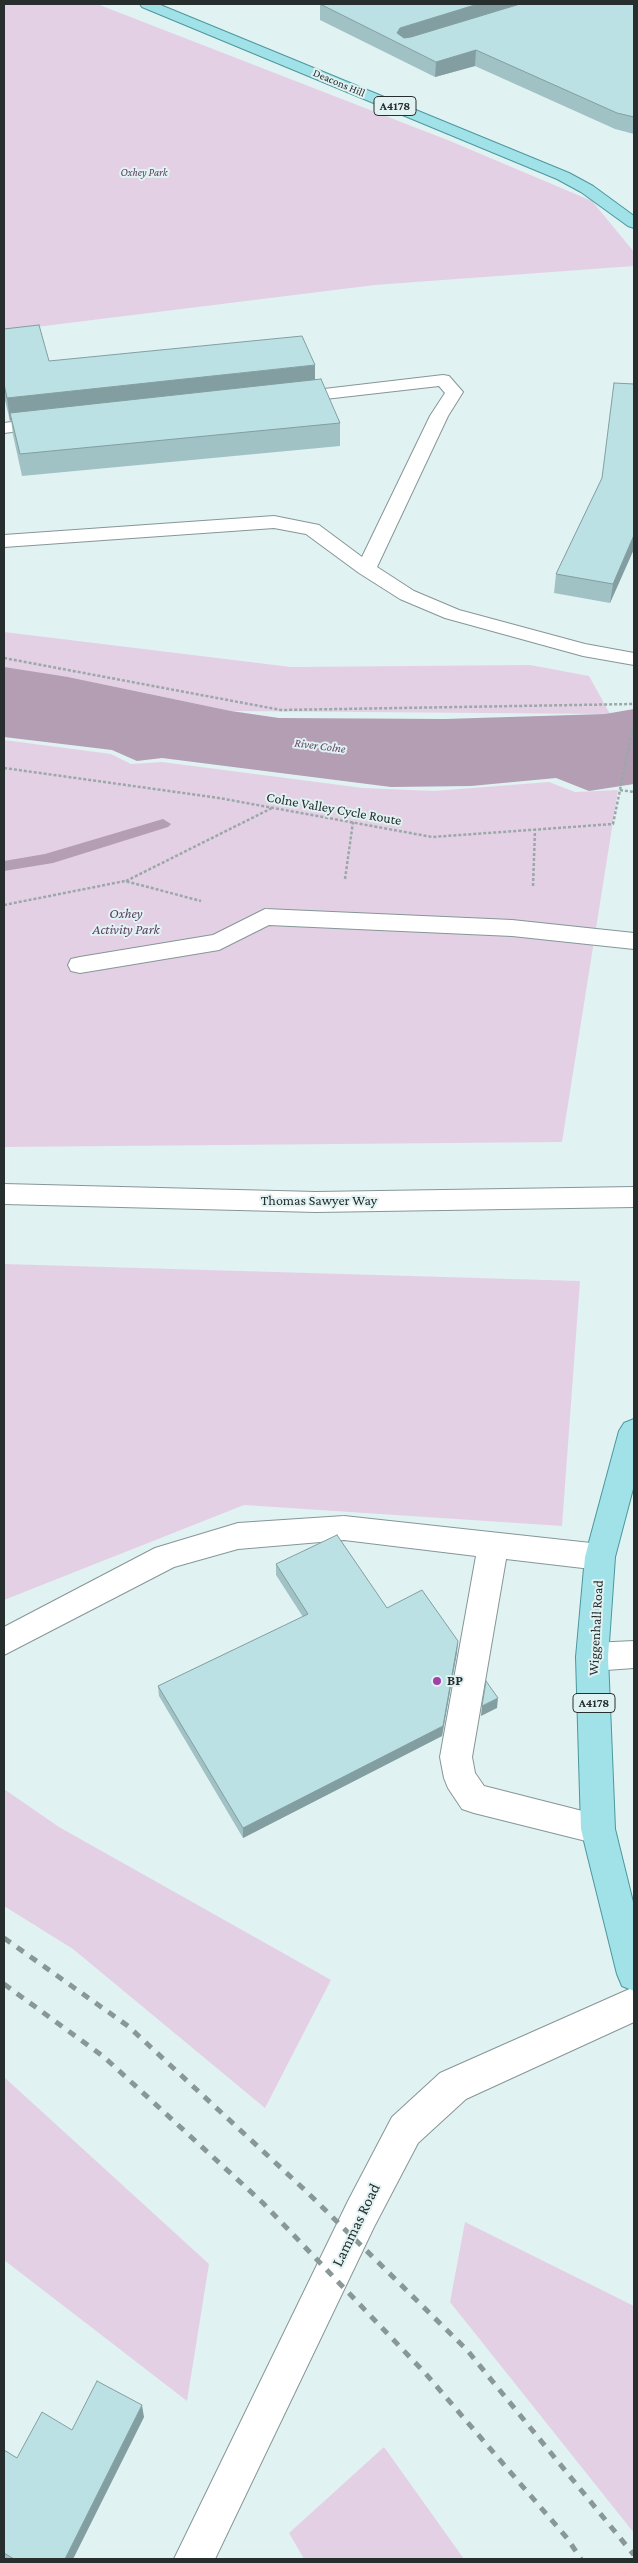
<!DOCTYPE html>
<html>
<head>
<meta charset="utf-8">
<style>
  body { margin:0 }
  #map { position:relative; width:638px; height:2563px; overflow:hidden; background:#e1f2f3; font-family:"Crimson Pro",serif }
  canvas { display:block }
  .frame { position:absolute; inset:0; border:5px solid #272e2e; pointer-events:none }
</style>
</head>
<body>
<div id="map">
<canvas width="638" height="2563"></canvas>
<div class="frame"></div>
</div>
<script>
const c = document.querySelector('canvas').getContext('2d');
c.lineJoin = 'round';
function fill(path, color) { c.fillStyle = color; c.fill(path, 'evenodd'); }
const poly = rows => new Path2D(rows.map(r => 'M' + r).join(''));
function trace(path, color, width, dash) { c.strokeStyle = color; c.lineWidth = width; c.lineCap = dash ? 'butt' : 'round'; c.setLineDash(dash || []); c.stroke(path); }
function label(font, color, halo, rows, align = 'center') {
  c.font = font + ' "Crimson Pro",serif'; c.lineWidth = 4; c.setLineDash([]); c.textBaseline = 'middle'; c.strokeStyle = halo; c.fillStyle = color; for (const [text, x, y, turn = 0] of rows) {
    c.save(); c.translate(x, y); c.rotate((+turn || 0) * Math.PI / 180); c.textAlign = isNaN(turn) ? turn : align; if (halo) c.strokeText(text, 0, 0); c.fillText(text, 0, 0); c.restore();
  }
}
fill(poly([
  [4,4,97,4,450,141,592,201,634,252,634,266,375,285,4,331],
  [4,632,291,667,530,665,589,676,610,714,231,711,68,677,4,673],
  [4,740,111,754,131,764,162,762,363,788,434,791,549,782,575,792,618,790,562,1142,4,1147],
  [4,1264,580,1281,562,1526,244,1505,4,1600],
  [4,1789,59,1827,331,1980,265,2108,73,1949,4,1906],
  [4,2077,209,2264,187,2401,4,2260],
  [465,2222,634,2306,634,2533,450,2302],
  [384,2447,464,2559,304,2559,289,2533]
]), '#e4d0e4');
fill(poly([
  [4,667,68,677,231,711,279,718,445,719,605,714,634,709,634,784,589,791,556,778,471,786,391,787,162,758,137,761,112,750,4,737]
]), '#b39eb4');
fill(poly([
  [163,819,171,824,168,827,53,863,4,871,4,861,45,854,163,819]
]), '#b39eb4');
const lane = poly([
  [443,375,449,376,463,392,448,416,377,567,414,591,459,610,585,644,634,653,634,665,583,656,445,618,400,599,359,573,306,534,274,528,4,547,4,535,274,516,319,525,362,557,430,416,445,393,439,386,290,403,284,402,281,398,284,394,290,393,443,375],
  [48,417,54,419,57,423,54,427,4,433,4,423,48,417],
  [265,909,512,920,634,933,634,949,512,936,269,925,219,950,80,973,71,971,68,965,71,959,80,957,213,935,265,909],
  [344,1516,600,1544,611,1548,615,1557,611,1566,600,1570,506,1559,472,1757,475,1773,484,1786,610,1818,615,1829,610,1840,598,1844,474,1813,462,1809,448,1788,444,1778,440,1757,476,1556,344,1540,238,1549,174,1567,4,1655,4,1627,155,1548,238,1523,344,1516],
  [634,1641,634,1668,592,1671,581,1667,576,1657,581,1647,592,1643,634,1641]
]);
const street = poly([
  [634,1987,634,2022,466,2099,418,2143,374,2227,215,2559,174,2559,348,2201,392,2117,440,2073,634,1987]
]);
const secondary = poly([
  [4,1184,316,1192,634,1187,634,1207,316,1212,4,1204,4,1184]
]);
const primary = poly([
  [140,4,158,4,569,173,593,186,634,216,634,228,628,226,581,192,557,179,142,7,140,4],
  [634,1419,634,1485,615,1557,608,1657,615,1829,634,1906,634,1991,622,1986,617,1974,581,1829,576,1657,585,1557,619,1431,624,1423,634,1419]
]);
trace(lane, '#869697', 2);
trace(street, '#869697', 2);
trace(secondary, '#869697', 2);
trace(primary, '#4c979d', 2);
trace(poly([
  [4,658,281,710,634,704],
  [4,768,219,798,432,837,613,824,634,722],
  [620,790,634,792],
  [345,879,353,822],
  [126,881,272,808],
  [533,886,535,830],
  [4,905,125,881,201,901]
]), '#9ba8a8', 2.5, [3, 2]);
fill(lane, '#fff');
fill(street, '#fff');
fill(secondary, '#fff');
fill(primary, '#a0e2e8');
trace(poly([
  [4,1938,128,2026,307,2192,467,2350,634,2555],
  [4,1984,104,2057,263,2203,426,2374,567,2538,581,2559]
]), '#8a9797', 5, [8, 8]);
fill(poly([
  [320,4,634,4,634,134,615,129,475,66,435,77,320,20],
  [4,329,49,361,315,380,340,423,340,446,22,476,13,435,11,420,10,421,4,396],
  [634,384,634,549,610,603,554,593,556,574,602,478],
  [276,1564,387,1608,457,1652,442,1736,243,1838,159,1696,158,1686,303,1617,276,1575],
  [144,2417,73,2559,4,2559,4,2450,17,2458,72,2430]
]), '#a1c2c5');
fill(poly([
  [478,4,527,4,396,42,397,33,400,28],
  [476,50,475,66,435,77,436,62],
  [315,365,315,387,10,413,11,420,10,421,7,398],
  [634,535,634,549,610,603,613,584],
  [458,1641,457,1652,442,1736,243,1838,243,1828],
  [498,1698,497,1708,481,1716,482,1706],
  [142,2405,144,2417,73,2559,65,2559]
]), '#839ea0');
const building = poly([
  [320,4,478,4,400,28,397,33,404,38,411,37,520,4,634,4,634,117,617,113,476,50,436,62,320,4],
  [39,325,49,361,302,336,315,365,7,398,4,384,4,329,39,325],
  [321,379,340,423,20,454,10,413,321,379],
  [614,383,634,384,634,535,613,584,556,574,602,478,614,383],
  [337,1535,387,1608,422,1590,458,1641,443,1726,243,1828,158,1686,308,1614,276,1564,337,1535],
  [486,1681,498,1698,482,1706,486,1681],
  [97,2381,142,2405,65,2559,14,2559,4,2553,4,2450,17,2458,42,2412,72,2430,97,2381]
]);
fill(building, '#bbe1e5');
trace(building, '#839ea0', 1);
for (const [x, y, r, color] of [
  [437,1681,5,"#a141a9"]
]) { const dot = new Path2D(); dot.arc(x, y, r, 0, 2 * Math.PI); c.fillStyle = color; c.fill(dot); trace(dot, '#e1f2f3', 2); }
label('11px', '#272e2e', '#e1f2f3', [
  ["Deacons Hill",339,83,23]
]);
label('italic 11px', '#5d3d5f', '#e1f2f3', [
  ["Oxhey Park",144,173]
]);
for (const [x, y, w] of [
  [395,106,42],
  [594,1703,42]
]) { const box = new Path2D(); box.roundRect(x - w / 2, y - 9.5, w, 19, 4); c.fillStyle = '#e1f2f3'; c.fill(box); trace(box, '#272e2e', 1); }
label('bold 12px', '#272e2e', null, [
  ["A4178",395,106],
  ["A4178",594,1703]
]);
label('italic 12px', '#654467', '#e1f2f3', [
  ["River Colne",320,746,7]
]);
label('14px', '#272e2e', '#e1f2f3', [
  ["Colne Valley Cycle Route",334,809,10],
  ["Thomas Sawyer Way",319,1201],
  ["Wiggenhall Road",596,1628,-87]
]);
label('italic 14px', '#5d3d5f', '#e1f2f3', [
  ["Oxhey",126,914],
  ["Activity Park",126,930]
]);
label('bold 14px', '#272e2e', '#e1f2f3', [
  ["BP",447,1681]
], 'left');
label('16px', '#272e2e', '#e1f2f3', [
  ["Lammas Road",356,2225,-64]
]);
</script>
</body>
</html>
